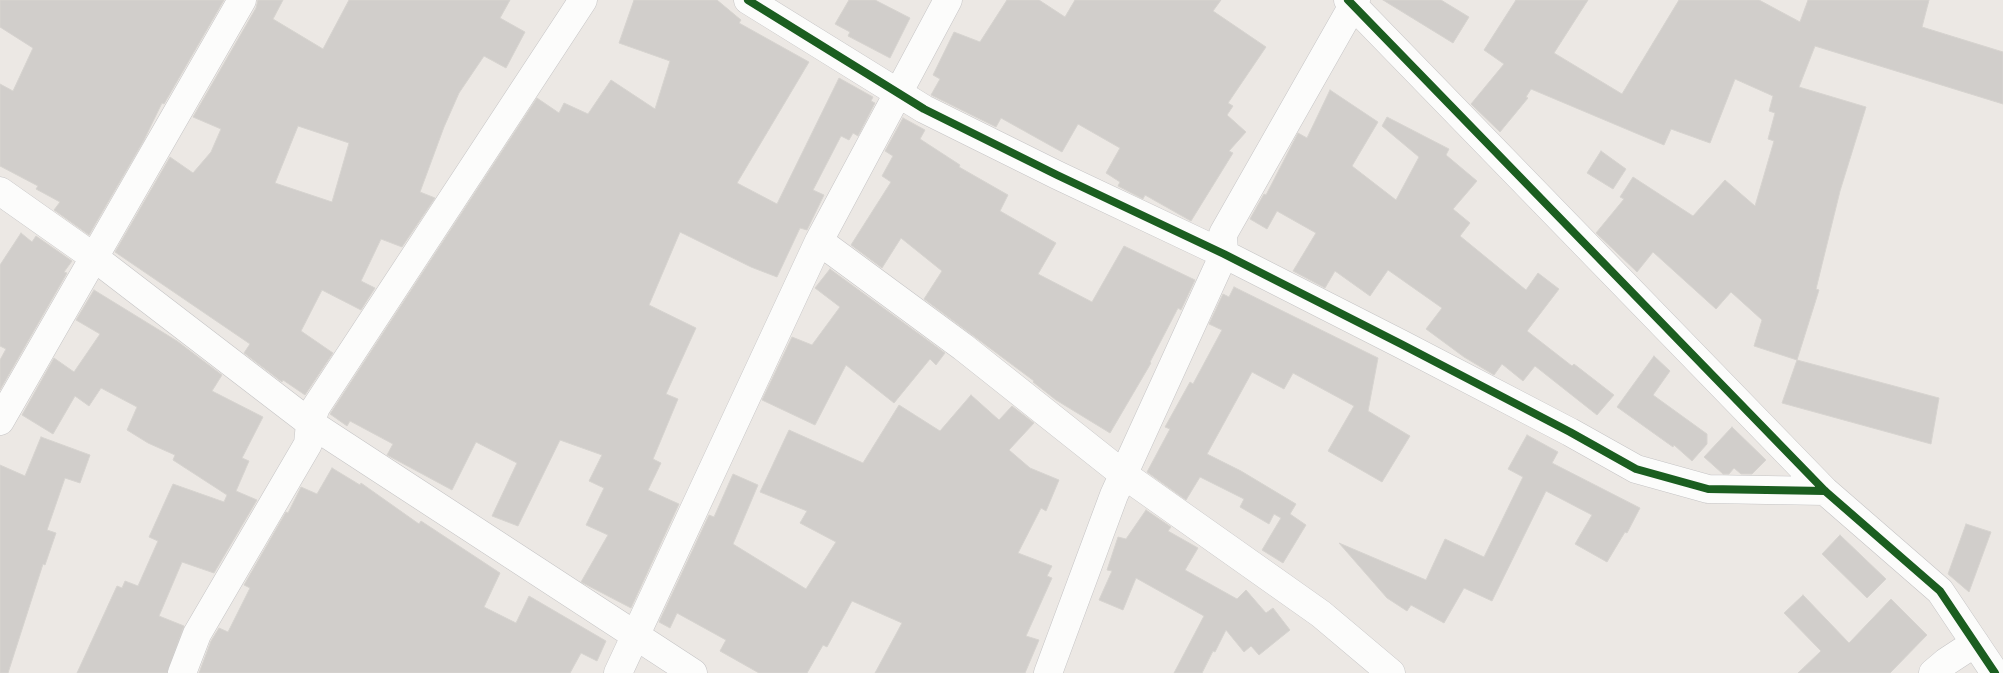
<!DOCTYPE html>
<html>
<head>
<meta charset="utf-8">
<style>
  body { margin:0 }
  canvas { display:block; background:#ece8e4 }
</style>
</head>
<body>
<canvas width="2003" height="673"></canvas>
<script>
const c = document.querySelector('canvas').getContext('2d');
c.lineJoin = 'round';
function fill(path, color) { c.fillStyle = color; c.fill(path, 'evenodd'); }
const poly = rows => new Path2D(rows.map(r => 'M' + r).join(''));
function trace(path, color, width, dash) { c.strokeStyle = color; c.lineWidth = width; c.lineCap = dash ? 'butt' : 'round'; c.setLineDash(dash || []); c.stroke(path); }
const building = poly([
  [0,0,224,0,164,104,162,103,144,140,89,235,54,210,60,202,36,189,38,186,0,166,0,84,13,91,33,48,0,27,0,0],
  [258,0,283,0,273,19,323,49,349,0,510,0,500,18,525,32,506,68,484,56,459,93,444,127,420,192,435,198,402,247,381,239,361,281,375,288,361,310,322,290,301,331,333,353,305,395,283,380,282,382,244,353,250,344,115,252,170,157,193,173,211,152,221,129,193,117,256,8,258,0],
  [298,126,349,143,332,202,275,183,298,126],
  [634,0,717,0,741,20,739,23,809,62,737,183,777,204,839,78,873,97,871,101,875,103,858,136,853,133,849,140,841,136,813,190,824,195,807,230,800,228,777,277,751,267,680,232,649,305,696,328,666,394,678,399,653,459,661,463,648,490,679,504,631,608,581,582,608,535,586,525,604,488,589,481,602,455,560,440,518,526,492,516,517,463,476,442,452,490,387,455,393,444,350,421,347,426,330,414,537,98,559,113,564,103,588,114,611,80,655,109,670,61,619,43,634,0],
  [849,0,875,0,910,18,890,58,848,36,850,32,835,24,849,0],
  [1007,0,1039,0,1065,17,1075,0,1221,0,1213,11,1266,47,1228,103,1233,106,1227,115,1246,132,1229,151,1233,153,1191,221,1145,195,1143,199,1118,186,1120,182,1106,173,1120,148,1078,124,1062,152,1001,118,996,127,931,95,940,79,933,75,954,32,980,42,1007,0],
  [1383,0,1441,0,1469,17,1453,43,1383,0],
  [1516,0,1588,0,1554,53,1622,94,1679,0,1759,0,1800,22,1808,0,1929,0,1922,27,2003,52,2003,104,1815,46,1799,87,1866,107,1840,191,1816,289,1819,290,1797,360,1754,346,1762,320,1731,292,1716,309,1653,252,1637,272,1596,233,1624,199,1620,197,1633,177,1693,216,1725,180,1755,206,1774,141,1768,139,1775,113,1769,111,1773,96,1735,79,1710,143,1671,129,1664,145,1531,89,1526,97,1528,98,1500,132,1471,104,1504,64,1484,50,1516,0],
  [1330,90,1378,122,1352,166,1396,200,1419,157,1382,126,1387,117,1449,149,1446,155,1477,181,1453,209,1470,223,1460,236,1526,290,1538,273,1559,289,1527,331,1572,366,1574,364,1614,395,1597,415,1535,366,1523,381,1502,364,1494,375,1464,357,1426,329,1442,308,1388,270,1370,296,1335,271,1325,288,1293,271,1316,233,1277,211,1267,229,1250,219,1264,194,1266,195,1298,133,1307,138,1330,90],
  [903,118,925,130,920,139,960,165,959,167,1008,195,1000,211,1056,243,1038,274,1092,302,1124,246,1195,280,1181,310,1178,308,1150,362,1151,363,1110,433,1056,400,1033,382,1034,381,924,299,942,271,901,238,882,268,851,245,891,182,882,176,893,156,885,151,903,118],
  [1601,151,1626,169,1613,189,1587,173,1601,151],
  [21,233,32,242,36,236,72,261,64,272,67,273,0,390,0,360,6,349,0,346,0,265,21,233],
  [830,269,945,353,936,365,930,359,894,403,846,365,815,425,762,400,792,337,812,345,840,307,815,288,830,269],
  [1234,287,1378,358,1368,411,1410,436,1382,482,1328,451,1354,406,1293,373,1284,389,1252,372,1207,454,1241,471,1296,504,1290,514,1306,525,1283,563,1262,550,1281,518,1274,514,1269,524,1240,507,1244,499,1200,477,1186,500,1147,472,1170,429,1165,427,1190,382,1193,384,1222,330,1209,324,1223,294,1229,297,1234,287],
  [94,290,177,341,222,375,212,391,263,417,242,458,249,461,236,491,257,500,214,573,182,562,159,616,184,626,167,673,77,673,117,586,122,588,125,581,138,586,158,541,149,537,173,484,224,502,227,495,173,460,175,455,148,443,127,430,137,407,101,388,89,406,75,396,53,434,22,415,54,358,74,372,100,334,76,320,94,290],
  [1654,356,1670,371,1653,395,1707,434,1707,444,1692,461,1674,445,1673,447,1617,407,1654,356],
  [1797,360,1939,398,1931,444,1782,403,1797,360],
  [971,395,999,420,1012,406,1034,423,1009,450,1030,468,1059,480,1046,511,1041,508,1018,553,1052,566,1047,576,1052,578,1026,636,1039,640,1025,673,875,673,902,623,852,601,827,647,823,645,807,673,759,673,720,651,726,640,677,613,670,628,659,622,709,515,714,517,733,474,758,485,733,544,806,589,836,542,800,523,807,511,760,492,789,430,863,463,899,405,940,431,971,395],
  [1732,427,1766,460,1752,474,1741,474,1734,468,1729,474,1723,474,1704,457,1732,427],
  [1527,435,1558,452,1552,463,1640,508,1627,533,1625,532,1607,562,1575,544,1592,515,1546,491,1492,601,1464,588,1444,623,1411,605,1407,611,1387,598,1339,543,1426,580,1445,539,1484,557,1523,477,1508,469,1527,435],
  [41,437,90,455,80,483,65,478,47,530,56,533,45,565,43,564,8,673,0,673,0,465,25,476,41,437],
  [332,468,360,485,361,483,419,524,421,521,500,573,484,607,516,623,529,596,606,641,597,661,581,653,570,673,199,673,211,641,219,628,228,632,250,588,244,585,286,512,288,513,301,487,317,494,332,468],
  [1146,510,1171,527,1168,531,1198,548,1185,570,1237,599,1246,590,1266,613,1273,608,1290,630,1259,655,1251,646,1244,652,1226,630,1215,652,1213,651,1202,673,1174,673,1204,616,1136,578,1123,610,1099,600,1112,571,1107,570,1118,537,1126,539,1146,510],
  [1966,524,1991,532,1969,592,1948,574,1966,524],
  [1840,535,1886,579,1867,598,1822,554,1840,535],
  [1803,595,1849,643,1891,599,1927,635,1890,673,1798,673,1821,651,1784,613,1803,595]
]);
fill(building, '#d1cecb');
trace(building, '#d7d4d0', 1);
const minor = poly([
  [748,0,924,109,1057,175,1224,254,1401,344,1570,432,1636,469,1708,489,1825,491],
  [1348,0,1825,491,1940,591,1995,673],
  [0,191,95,258,310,423,693,673],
  [819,241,963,347,1123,474,1321,614,1391,673],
  [0,421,242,0],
  [182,673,197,634,308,444,310,423,316,407,583,0],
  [618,673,819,241,948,0],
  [1048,673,1114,495,1224,254,1223,234,1356,0],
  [1933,673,1946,662,1975,643]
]);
trace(minor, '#c5c4c5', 29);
trace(minor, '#fcfcfb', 28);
trace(poly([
  [748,0,924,109,1057,175,1224,254,1401,344,1570,432,1636,469,1708,489,1825,491],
  [1348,0,1825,491,1940,591,1995,673]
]), '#1b5e20', 8);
</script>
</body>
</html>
